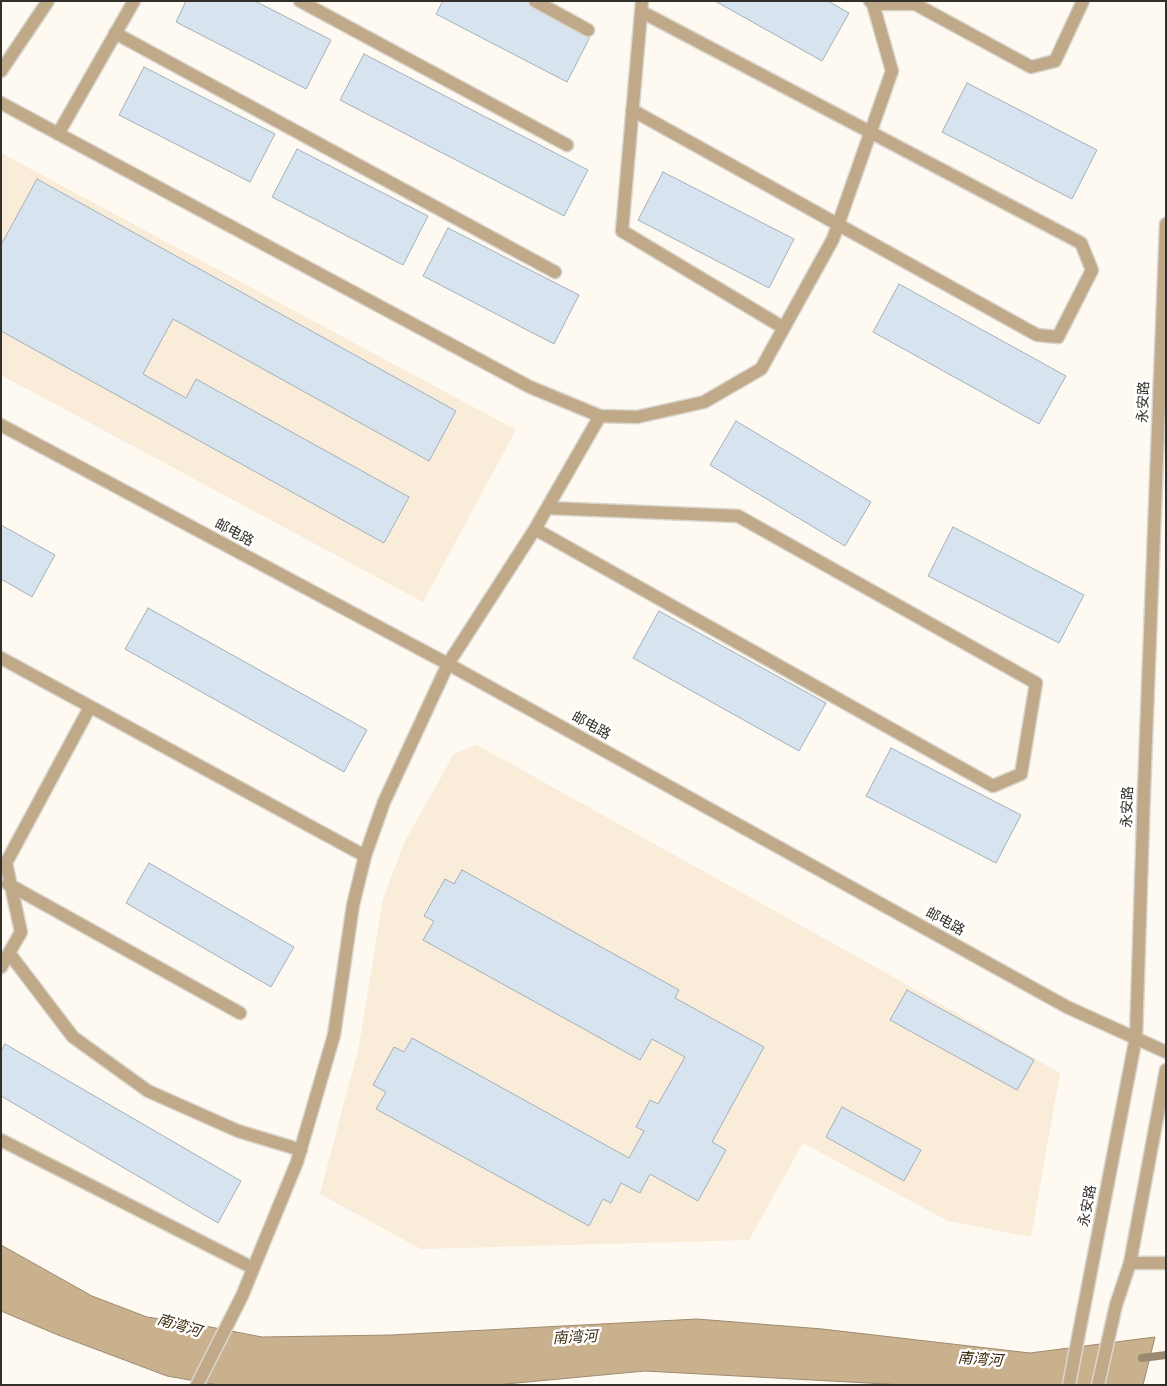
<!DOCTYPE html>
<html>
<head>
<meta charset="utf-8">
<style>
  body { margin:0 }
  #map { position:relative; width:1167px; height:1386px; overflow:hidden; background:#fef9f1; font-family:Helvetica,sans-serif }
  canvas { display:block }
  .frame { position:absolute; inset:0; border:2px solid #33302b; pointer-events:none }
</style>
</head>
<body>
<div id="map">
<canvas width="1167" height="1386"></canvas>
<div class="frame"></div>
</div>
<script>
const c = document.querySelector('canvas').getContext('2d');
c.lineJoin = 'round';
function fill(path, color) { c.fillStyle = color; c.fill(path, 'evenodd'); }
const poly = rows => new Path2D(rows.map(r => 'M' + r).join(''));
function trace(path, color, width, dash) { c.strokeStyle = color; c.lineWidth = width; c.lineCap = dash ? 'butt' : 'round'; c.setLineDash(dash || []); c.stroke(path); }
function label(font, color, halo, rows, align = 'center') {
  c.font = font + ' Helvetica,"Noto Sans SC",sans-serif'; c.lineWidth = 5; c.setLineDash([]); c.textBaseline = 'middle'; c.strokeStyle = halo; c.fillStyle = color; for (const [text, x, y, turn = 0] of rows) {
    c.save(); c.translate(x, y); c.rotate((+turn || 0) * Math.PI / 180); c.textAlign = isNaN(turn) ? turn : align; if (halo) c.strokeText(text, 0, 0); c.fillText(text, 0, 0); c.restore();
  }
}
fill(poly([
  [1,153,516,430,423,602,1,375],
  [477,745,895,978,1060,1073,1031,1237,948,1221,803,1143,749,1240,421,1249,320,1194,359,1046,383,899,404,843,454,754]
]), '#f9ecd8');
const water = poly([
  [1,1245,92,1296,147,1317,195,1324,262,1337,391,1335,697,1319,822,1329,1030,1353,1155,1337,1143,1385,905,1385,645,1371,495,1385,218,1385,167,1376,58,1335,1,1311,1,1245]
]);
fill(water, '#c9b18e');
trace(water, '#9c8a70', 1);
trace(poly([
  [1142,1358,1166,1355]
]), '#9c8a70', 8);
const building = poly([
  [186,1,255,1,331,40,306,89,176,22,186,1],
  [443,1,530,1,592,33,567,82,436,14,443,1],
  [715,1,828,1,849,13,822,61,715,1],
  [364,54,588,170,564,216,340,100,364,54],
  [144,67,275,134,250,182,119,115,144,67],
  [967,83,1097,150,1072,199,942,132,967,83],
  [297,149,428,216,403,265,272,197,297,149],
  [663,172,794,239,769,288,638,220,663,172],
  [37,179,456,411,429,461,173,319,143,374,186,398,196,379,409,497,384,543,1,331,1,245,37,179],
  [448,228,579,295,554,344,423,276,448,228],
  [899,284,1066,376,1039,424,873,332,899,284],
  [736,421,871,502,845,546,710,465,736,421],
  [1,525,55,555,32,597,1,579,1,525],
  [953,527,1084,595,1059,643,928,576,953,527],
  [148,608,367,730,344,772,125,649,148,608],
  [659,611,826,703,799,751,633,658,659,611],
  [891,748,1021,815,996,863,866,796,891,748],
  [149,863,294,947,271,987,126,903,149,863],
  [462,870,679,990,675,998,764,1047,712,1142,726,1150,698,1201,650,1174,640,1193,621,1183,611,1203,603,1199,589,1226,376,1109,386,1092,373,1085,394,1047,404,1052,412,1038,629,1158,644,1131,636,1127,650,1100,658,1104,685,1057,652,1039,640,1060,423,940,434,921,424,916,445,879,454,884,462,870],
  [907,990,1034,1060,1017,1090,890,1020,907,990],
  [5,1044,241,1181,218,1223,1,1096,1,1051,5,1044],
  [842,1107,921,1150,904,1181,826,1137,842,1107]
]);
fill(building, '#d7e4ef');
trace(building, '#a3b0ba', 1);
const minor = poly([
  [300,1,567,145],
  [535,1,588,30],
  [642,1,622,231,784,328],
  [873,4,915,4,1031,67,1055,61,1083,1],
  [115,33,555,272],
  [1,71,48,1],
  [1,103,530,387,600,416,637,417,704,402,761,369,833,239,892,71,873,4,870,1],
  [632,110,1037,335,1058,337,1092,270,1081,243,642,12],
  [58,134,134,1],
  [1,425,448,664,1067,1007,1166,1052],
  [535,529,993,786,1021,774,1036,683,738,516,547,508],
  [1,658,365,856],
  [8,884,240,1013],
  [9,953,73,1037,148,1091,238,1131,301,1150],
  [1,967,21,932,6,863,90,707],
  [1,1140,253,1268],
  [1130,1263,1166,1263],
  [197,1385,242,1296,297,1162,334,1035,353,905,365,856,384,802,448,664,535,529,600,416],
  [1069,1385,1136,1037,1144,790,1166,224],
  [1098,1385,1116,1305,1130,1263,1166,1070]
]);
trace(minor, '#d9d5cd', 15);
trace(minor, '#bfa988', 12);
label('14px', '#33302b', '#fff', [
  ["永安路",1144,402,-88],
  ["邮电路",234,533,28],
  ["邮电路",591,726,29],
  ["永安路",1128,807,-88],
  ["邮电路",945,922,29],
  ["永安路",1088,1206,-79]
]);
label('italic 15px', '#382709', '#fff', [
  ["南湾河",179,1326,17],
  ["南湾河",575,1338,-3],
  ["南湾河",980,1360,4]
]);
</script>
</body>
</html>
